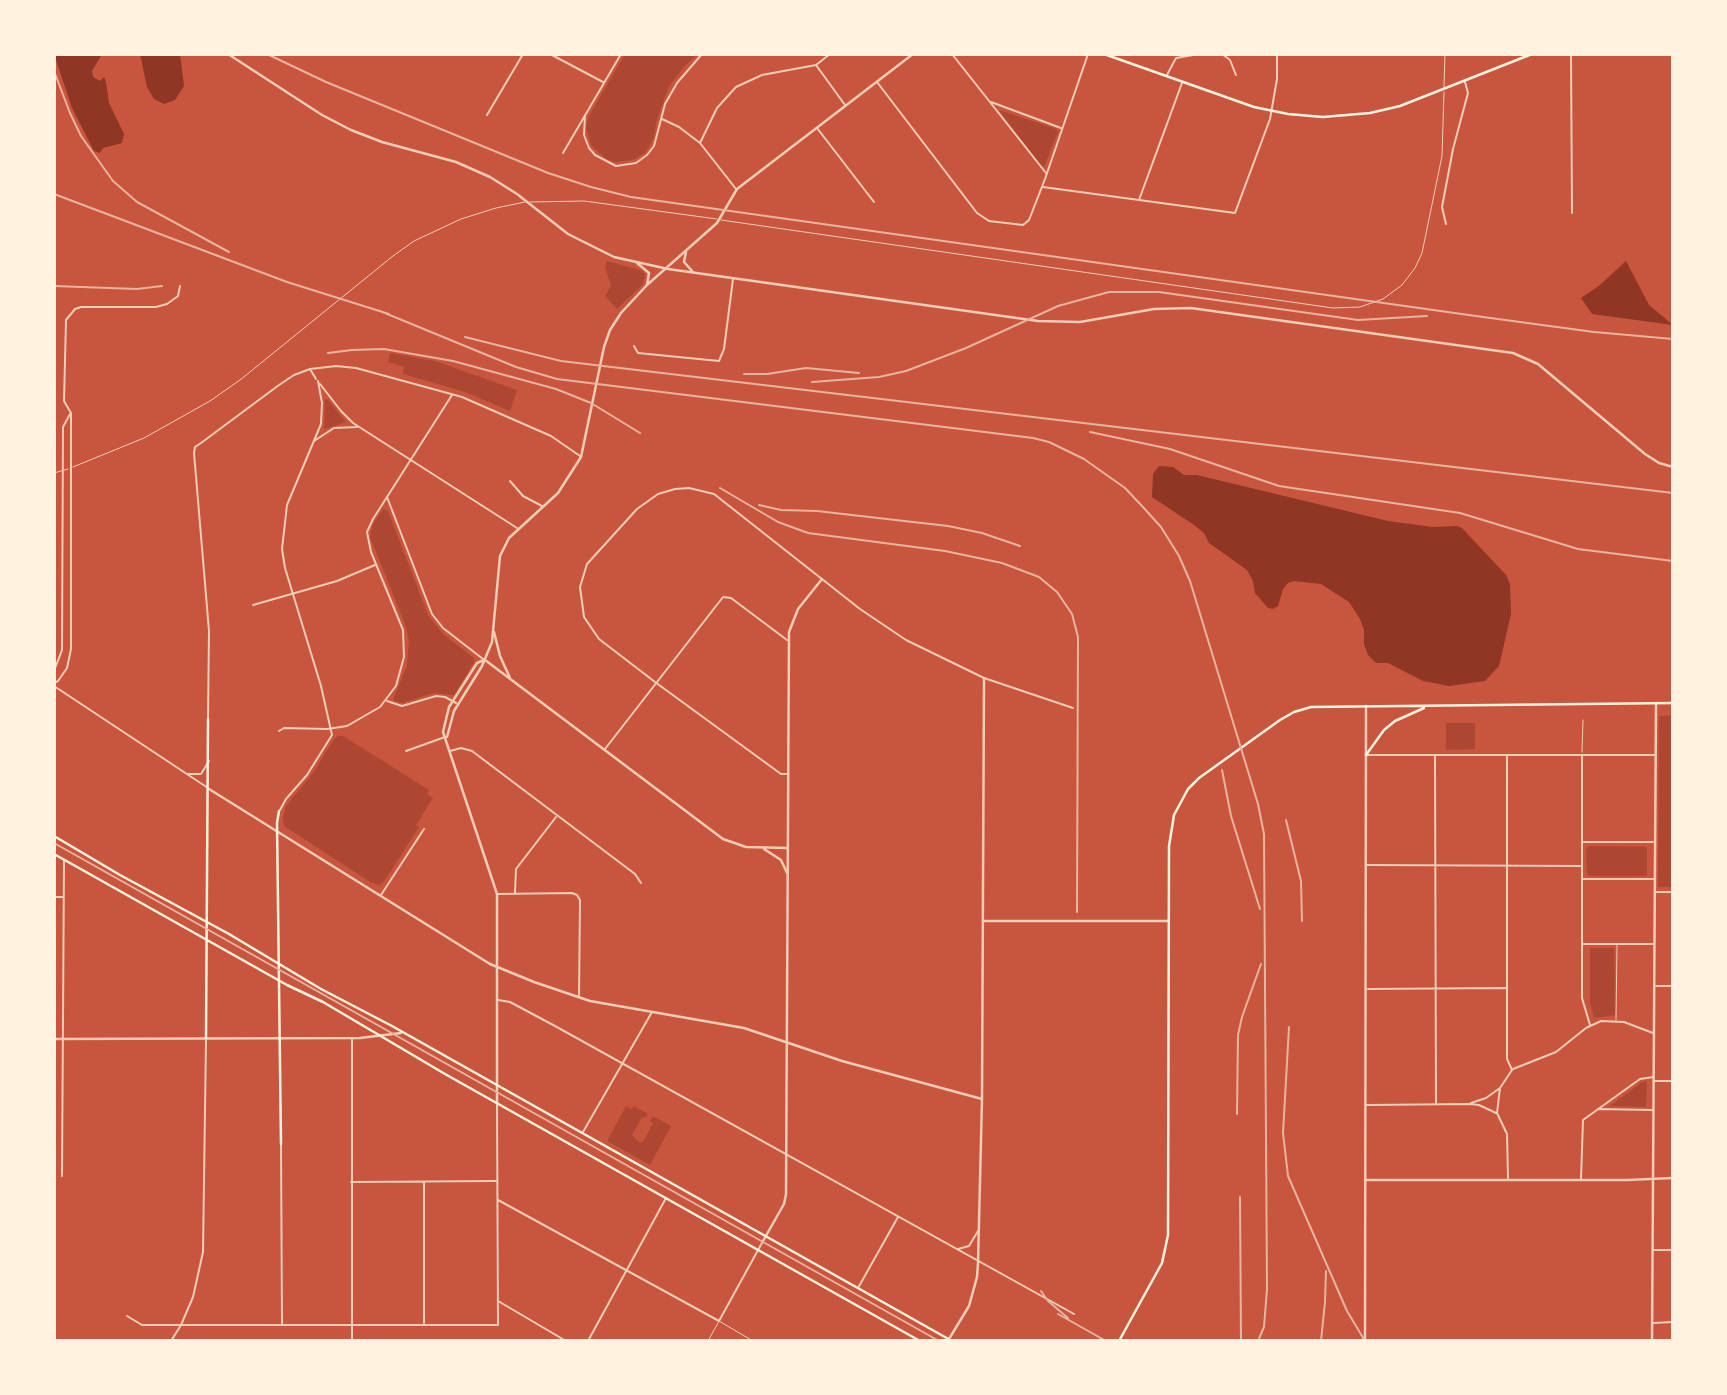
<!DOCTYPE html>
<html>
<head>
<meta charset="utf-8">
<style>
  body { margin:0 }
  #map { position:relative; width:1727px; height:1395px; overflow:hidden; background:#c8553d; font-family:Roboto,sans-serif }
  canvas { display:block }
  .frame { position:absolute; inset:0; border:56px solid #fff3e0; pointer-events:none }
</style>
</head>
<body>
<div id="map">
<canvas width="1727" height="1395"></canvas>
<div class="frame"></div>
</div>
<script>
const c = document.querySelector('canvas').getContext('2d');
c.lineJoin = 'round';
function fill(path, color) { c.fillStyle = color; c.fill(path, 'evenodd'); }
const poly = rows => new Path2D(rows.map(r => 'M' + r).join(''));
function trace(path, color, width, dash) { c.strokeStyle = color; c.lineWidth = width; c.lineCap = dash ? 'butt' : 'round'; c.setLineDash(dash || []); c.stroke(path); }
fill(poly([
  [625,54,697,54,683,68,668,88,656,123,654,137,646,152,633,160,615,162,606,159,591,145,586,127,589,116],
  [999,110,1056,129,1058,132,1044,167,1041,166],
  [607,261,640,270,645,274,643,284,617,309,605,296,611,286,605,267],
  [390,353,435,361,517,390,510,411,465,392,403,374,404,367,388,362],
  [327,399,346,422,324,429,325,400],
  [383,509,388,511,428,615,443,634,474,658,474,662,454,695,433,693,402,703,394,701,394,697,407,666,409,640,405,624,370,537,373,524],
  [1673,715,1673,887,1658,887,1659,716],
  [1446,723,1475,723,1475,749,1446,750],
  [338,736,343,736,429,790,427,794,433,798,416,825,419,827,385,880,380,885,372,883,284,826,283,817,286,806,313,773,334,739],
  [1589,846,1647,847,1647,876,1589,876,1587,873,1586,849],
  [1590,948,1614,948,1615,1015,1594,1018,1590,1003],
  [1647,1081,1646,1107,1610,1106,1642,1082],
  [626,1106,632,1109,634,1106,648,1114,645,1118,642,1117,632,1135,639,1142,643,1142,653,1123,650,1121,653,1116,671,1126,650,1165,607,1141]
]), '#ae4732');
fill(poly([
  [54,54,102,54,92,71,93,77,100,81,104,77,106,82,109,103,124,134,122,143,103,148,100,153,94,151,72,108],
  [140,54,180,54,184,86,175,100,164,104,154,99,147,87],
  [1626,261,1649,305,1673,325,1592,314,1581,298,1600,285],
  [1159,466,1173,467,1184,475,1197,475,1388,521,1433,527,1457,526,1462,528,1506,575,1510,584,1511,614,1499,666,1485,681,1449,686,1423,681,1388,663,1376,663,1368,655,1364,644,1364,630,1360,619,1349,602,1321,584,1294,581,1288,583,1283,589,1278,606,1273,609,1268,608,1255,593,1253,581,1247,570,1209,543,1204,533,1194,525,1152,497,1153,474]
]), '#8f3625');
trace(poly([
  [1444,87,1445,54],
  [530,202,584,201,717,219],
  [721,220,1333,308,1360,307,1383,299,1402,285,1415,268,1422,253,1442,156,1444,92],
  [73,467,144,438,210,401,240,380,393,256,414,241,461,219,496,208,525,202],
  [54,473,68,469],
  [1582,752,1583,720],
  [1616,1020,1617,945],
  [708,1341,719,1321,753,1341]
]), '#f1ccb7', 1);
trace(poly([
  [550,54,603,82],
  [952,54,1046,173],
  [1222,54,1230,60,1236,75],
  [1571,54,1572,213],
  [816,65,845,105],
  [1167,75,1176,58,1199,54],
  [877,82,977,213,989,221,1023,225,1029,220,1045,179,1088,54],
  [991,102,1061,128],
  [487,115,523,54],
  [585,116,584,135,589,148,595,155,616,166,636,163,647,155,654,146,665,104,677,83,702,54],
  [662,119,679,127,700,143,736,189],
  [817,128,874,202],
  [700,143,717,108,736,87,762,75,816,65,830,54],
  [563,153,621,54],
  [1043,187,1235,213,1270,119,1277,79,1277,54],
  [1139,200,1182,83],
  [1446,224,1442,207,1453,149,1468,93,1465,82],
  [634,346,638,353,719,361,724,349,733,279],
  [310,369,316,379],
  [320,384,341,411,353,423,517,528],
  [314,441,334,428,357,427],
  [510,481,523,496,542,506],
  [387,497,432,614,443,628,483,659],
  [253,605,337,581,375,565],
  [54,671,62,650,63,427,70,414],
  [54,683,58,681,67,668,71,649,71,413,64,401,66,320,75,309,81,307,156,307,167,304,178,296,180,286],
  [54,686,208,788],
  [387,701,402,706,436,696,445,697,456,703],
  [208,719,209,631,194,453,195,447,201,443,279,385,294,375,310,369,336,366,356,368,462,397,551,436,580,456],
  [279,731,284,728,327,729,347,726,380,707,396,686,404,657,403,630,371,552,367,532,373,519,452,395],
  [605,749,723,597,731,598,787,640],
  [406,751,445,737],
  [450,751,461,748,472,751,635,874,641,883],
  [1366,755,1655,755],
  [1435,755,1436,1104],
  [1507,755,1507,1059,1512,1070,1500,1088,1497,1113,1507,1134,1508,1178],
  [1582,755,1582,998,1590,1025],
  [187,774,201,774,209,761],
  [787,774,781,774,655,682,599,639,584,617,580,587,587,564,637,509,658,494,675,489,689,488,714,494,860,609,906,640,984,678,1073,708],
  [280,810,286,799,307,775,332,735,321,686,285,568,282,549,287,505,321,424,322,403,318,381],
  [1582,842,1653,842],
  [1367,865,1582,866],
  [1583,879,1654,879],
  [515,892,516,869,556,817],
  [1656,892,1673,892],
  [497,894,572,893,577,895,580,900,579,997],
  [381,895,424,829],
  [54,897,63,897],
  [1582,944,1653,944],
  [1656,986,1673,986],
  [1368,989,1506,988],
  [498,1000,510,1002,555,1026,1074,1314],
  [1513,1069,1556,1052,1586,1028,1601,1021,1624,1022,1653,1033],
  [1654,1081,1673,1081],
  [1471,1103,1486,1098,1500,1088],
  [1367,1105,1470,1104,1479,1105,1496,1113],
  [1598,1109,1652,1110],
  [583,1132,652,1012],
  [281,1144,282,1324],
  [62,1176,64,860],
  [1581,1179,1583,1120,1640,1079,1653,1077],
  [351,1182,496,1181],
  [498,1200,719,1321,763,1241],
  [958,1249,969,1246,978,1231],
  [1653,1250,1673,1250],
  [858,1288,898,1217],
  [498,1301,566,1341],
  [127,1316,142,1325,498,1325,497,1104],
  [424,1323,424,1182],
  [1653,1323,1673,1322],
  [171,1341,181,1325,193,1297,203,1252,206,1040],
  [352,1341,352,1038],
  [588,1341,666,1198]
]), '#f1ccb7', 2);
trace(poly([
  [228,54,322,115,351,130,382,142,456,162,490,177,517,194,568,234,614,257,668,269,1038,321,1080,322,1154,309,1191,308,1513,353,1538,364,1645,454,1659,463,1673,467],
  [686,252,684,262,693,272],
  [637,263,649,273,647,285],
  [494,632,500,656,510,678],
  [484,660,477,663,449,707,443,732,497,894,497,1103],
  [485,660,723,839,746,847,788,848],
  [447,737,454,711,482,666,492,642,500,556,509,538,558,493,581,457,604,347,610,330,621,313,647,285,717,223,737,189,913,54],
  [209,789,490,964,534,982,590,1001,744,1028,842,1061,982,1099],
  [764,849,781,860,787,873],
  [983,921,1168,921],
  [54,1039,360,1038,401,1033],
  [1365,1180,1627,1180,1673,1178],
  [763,1241,784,1204,786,1194,789,632,798,609,822,579],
  [949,1339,969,1306,977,1277,978,1263,982,1099,984,678],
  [1365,1341,1366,706],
  [1652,1341,1656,703]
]), '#f1ccb7', 2.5);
trace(poly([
  [1104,54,1254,107,1288,114,1323,117,1370,113,1400,106,1532,54],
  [1366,755,1384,730,1395,721,1424,708],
  [279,811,277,823,281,1144],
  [54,836,120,875,229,934,321,989,392,1026,952,1341],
  [54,854,287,985,323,1002,445,1074,920,1341],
  [206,1038,208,719],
  [1119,1341,1162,1263,1168,1235,1169,846,1174,815,1188,789,1199,778,1280,720,1294,712,1311,707,1673,703]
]), '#fff3e0', 2.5);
trace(poly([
  [54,843,939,1341]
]), '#e9b49f', 2);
trace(poly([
  [267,54,326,82,548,173,591,187,631,197,1483,317,1594,332,1673,339],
  [54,71,70,113,81,136,113,181,137,202,229,252],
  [54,194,287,282,389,314],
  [54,286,137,289,162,286],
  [380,311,516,367,557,379,1033,438,1049,442,1084,459,1125,488,1142,506,1161,527,1179,556,1190,581,1258,804,1264,834,1267,1289,1264,1327,1258,1341],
  [465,337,561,361,1673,493],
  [328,353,352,350,384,349,453,361,556,389,591,403,640,433],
  [744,374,767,374,806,368,859,373],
  [812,382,879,377,906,371,966,348,1058,306,1109,292,1159,292,1358,320,1427,316],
  [1090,432,1170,449,1279,486,1460,513,1578,549,1673,561],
  [720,488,778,522,808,533,945,551,1002,563,1039,577,1057,592,1072,614,1078,637,1077,912],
  [759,505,781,510,817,511,948,526,982,533,1020,546],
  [1222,770,1231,816,1260,909],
  [1286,820,1301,881,1302,921],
  [1289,1027,1283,1133,1288,1176,1347,1311,1365,1341],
  [1237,1114,1238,1035,1242,1017,1261,964],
  [1240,1197,1241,1341],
  [1041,1291,1048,1301,1068,1318],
  [1058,1314,1106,1341],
  [1321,1341,1325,1302,1326,1271]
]), '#e9b49f', 2);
</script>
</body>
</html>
